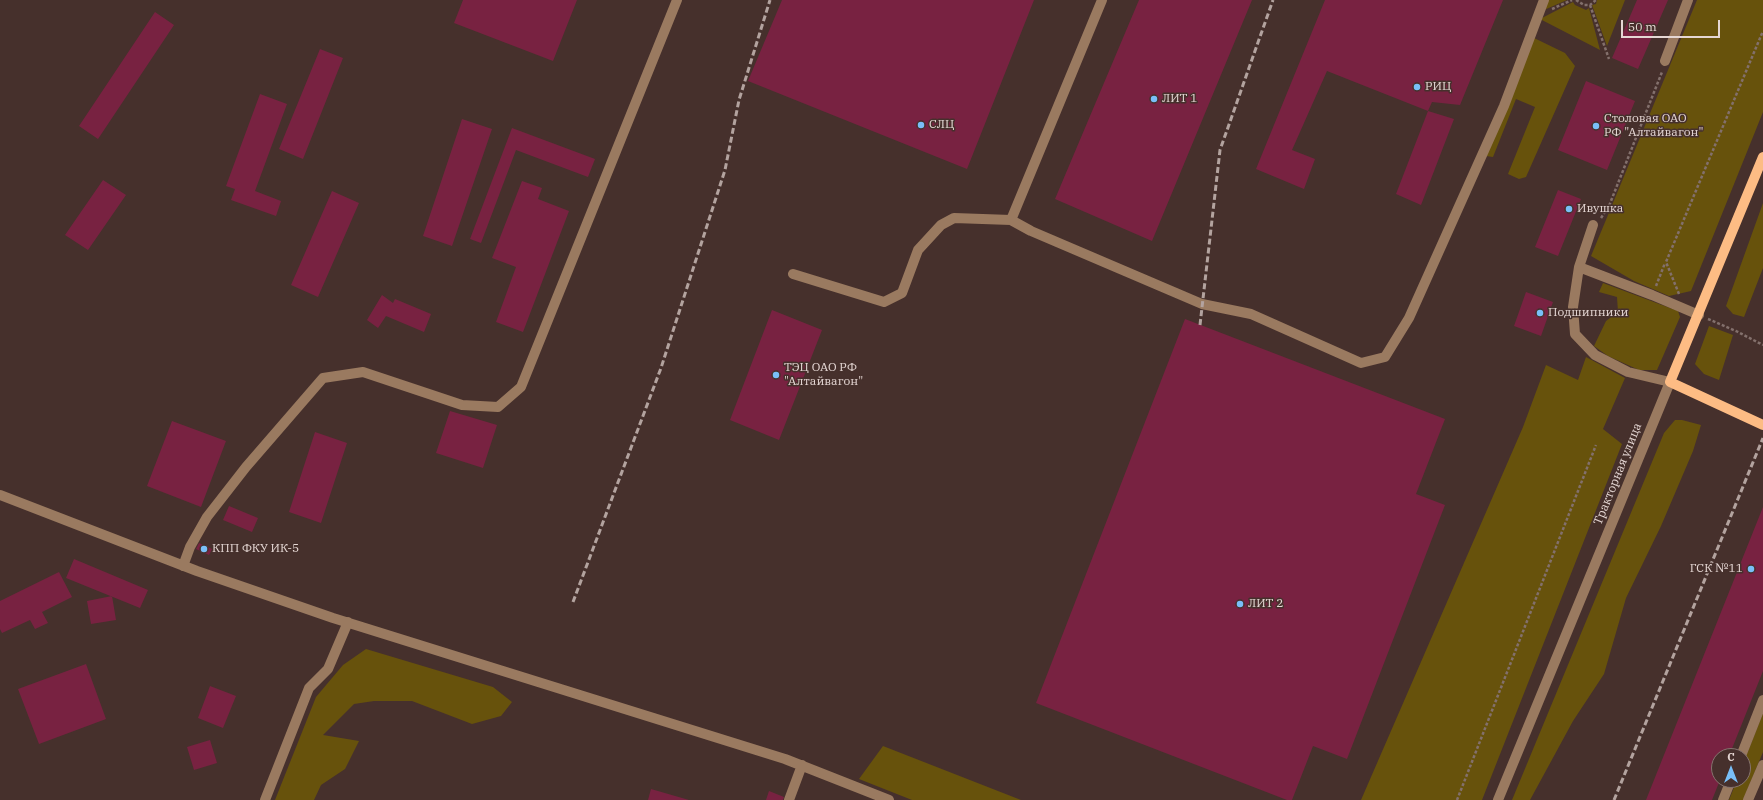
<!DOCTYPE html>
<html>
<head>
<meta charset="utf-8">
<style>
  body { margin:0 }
  #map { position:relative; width:1763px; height:800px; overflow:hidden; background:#46302c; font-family:"IBM Plex Serif",serif }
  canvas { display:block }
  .north { position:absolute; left:1711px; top:748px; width:40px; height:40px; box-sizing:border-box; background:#46302c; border:1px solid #86736f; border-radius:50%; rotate:0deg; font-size:11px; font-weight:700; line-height:16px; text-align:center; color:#e5d7d4 }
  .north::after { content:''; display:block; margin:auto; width:14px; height:18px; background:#79bff8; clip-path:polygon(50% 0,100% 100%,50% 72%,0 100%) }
  .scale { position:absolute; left:1621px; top:20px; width:99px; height:18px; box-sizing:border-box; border:2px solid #e5d7d4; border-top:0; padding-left:5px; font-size:12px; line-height:14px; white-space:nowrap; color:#e5d7d4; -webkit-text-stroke:3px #46302c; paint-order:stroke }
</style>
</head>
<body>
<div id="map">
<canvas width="1763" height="800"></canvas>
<div class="north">С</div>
<div class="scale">50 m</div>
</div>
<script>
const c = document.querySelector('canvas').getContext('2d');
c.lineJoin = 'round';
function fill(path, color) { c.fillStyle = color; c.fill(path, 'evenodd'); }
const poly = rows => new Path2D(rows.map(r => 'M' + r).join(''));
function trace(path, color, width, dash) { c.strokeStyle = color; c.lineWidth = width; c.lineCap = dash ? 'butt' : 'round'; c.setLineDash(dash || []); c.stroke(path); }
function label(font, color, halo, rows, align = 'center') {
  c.font = font + ' "IBM Plex Serif",serif'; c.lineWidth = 3; c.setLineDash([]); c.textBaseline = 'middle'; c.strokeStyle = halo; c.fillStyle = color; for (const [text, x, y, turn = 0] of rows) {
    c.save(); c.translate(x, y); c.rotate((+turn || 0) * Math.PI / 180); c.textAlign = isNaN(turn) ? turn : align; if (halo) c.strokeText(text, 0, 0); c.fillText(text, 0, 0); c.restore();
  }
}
fill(poly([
  [1548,0,1567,0,1544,10],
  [1597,0,1625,0,1607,46,1592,5,1596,4],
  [1697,0,1763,0,1763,112,1691,291,1669,296,1634,281,1591,256],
  [1573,2,1575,5,1586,10,1589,8,1600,50,1540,19],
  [1532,37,1565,53,1575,66,1526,177,1519,179,1508,174,1535,107,1516,99,1493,157,1486,156],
  [1763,203,1763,268,1744,317,1733,314,1726,306],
  [1603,283,1678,311,1680,317,1657,370,1639,370,1608,356,1594,346,1606,321,1618,312,1617,297,1599,292],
  [1709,326,1733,335,1719,380,1704,374,1695,364],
  [1586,357,1625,378,1603,429,1622,444,1482,800,1361,800,1523,427,1546,365,1578,380],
  [1675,420,1682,420,1701,425,1693,451,1661,526,1626,598,1604,674,1573,721,1530,800,1512,800,1664,433],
  [366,649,493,687,512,702,501,716,472,724,412,701,374,701,354,704,323,735,359,741,345,769,321,785,314,800,275,800,316,697,343,665],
  [1763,713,1763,752,1743,800,1729,800,1737,780,1743,780,1743,764],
  [883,746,1021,800,912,800,859,779]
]), '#67520c');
fill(poly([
  [463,0,577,0,553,61,454,23],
  [782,0,1034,0,967,169,748,81],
  [1139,0,1252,0,1152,241,1055,199],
  [1325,0,1503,0,1460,105,1432,102,1428,111,1327,71,1292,150,1315,159,1304,189,1256,169],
  [1637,0,1668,0,1638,69,1612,58],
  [155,12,174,25,98,139,79,126],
  [320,49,343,58,303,159,279,149],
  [1586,81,1635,101,1607,170,1558,150],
  [260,94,287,104,255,191,281,201,276,216,231,200,235,189,226,186],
  [1428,111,1454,119,1421,205,1396,194],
  [462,119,492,129,452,246,423,236],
  [512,128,595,159,588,177,516,150,481,243,470,239],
  [103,180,126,195,88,250,65,235],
  [522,181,542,188,538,199,569,211,523,332,496,322,516,267,492,258],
  [1558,190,1581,199,1558,256,1535,247],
  [332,191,359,203,318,297,291,285],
  [1526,292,1553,302,1541,336,1514,326],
  [382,295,393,303,395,299,431,314,424,332,386,316,378,328,367,320],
  [772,310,822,330,779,440,730,420],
  [1185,319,1445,419,1416,494,1445,505,1347,759,1313,746,1292,800,1287,800,1036,703],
  [450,411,497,425,483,468,436,453],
  [172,421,226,441,201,507,147,486],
  [315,432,347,443,321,523,289,512],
  [229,506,258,518,252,532,223,520],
  [1763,507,1763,671,1729,756,1719,756,1720,780,1712,800,1646,800],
  [199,543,212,549,209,555,196,549],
  [74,559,148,590,140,608,66,578],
  [59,572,72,597,42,612,48,623,35,629,30,620,2,633,0,629,0,601],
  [112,596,116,620,91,624,87,601],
  [86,664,106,719,39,744,18,689],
  [210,686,236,696,223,728,198,718],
  [210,740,217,763,194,770,187,747],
  [651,789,689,800,648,800],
  [769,791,784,797,783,800,766,800]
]), '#782241');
trace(poly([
  [1576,0,1584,5,1590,5,1596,0],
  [1590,5,1609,59],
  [1552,9,1572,0],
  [1601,218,1609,206,1662,72],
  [1656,286,1665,263],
  [1679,294,1666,262,1763,31],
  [1708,319,1736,331,1763,345],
  [1457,800,1596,445]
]), '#83706c', 2.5, [3, 2]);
trace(poly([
  [1102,0,1011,220,1031,231,1202,304,1251,314,1361,363,1385,357,1409,318,1504,106,1544,0],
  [1665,61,1688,0],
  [1579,267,1652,295,1699,315],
  [793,274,884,302,902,293,918,250,941,225,954,218,1011,220],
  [0,495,197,571,333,618,785,759,889,800],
  [183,566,190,547,207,517,246,467,323,378,363,372,462,405,498,407,521,387,677,0],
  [1741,756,1763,700],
  [265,800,309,688,328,669,348,622],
  [789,800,802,765],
  [1498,800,1670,382,1628,372,1595,355,1575,334,1573,307,1579,267,1593,225],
  [1723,800,1731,780],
  [1748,800,1763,765]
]), '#9a7a60', 10);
trace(poly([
  [1763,157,1670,382,1763,425]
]), '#fdbc84', 10);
trace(poly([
  [1200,325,1220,150,1273,0],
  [573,602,661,368,725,170,739,100,770,0],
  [1614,800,1763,438]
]), '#b3a39f', 3, [6, 3]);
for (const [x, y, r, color] of [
  [1417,87,4,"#79bff8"],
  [1154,99,4,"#79bff8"],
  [921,125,4,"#79bff8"],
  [1596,126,4,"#79bff8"],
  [1569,209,4,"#79bff8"],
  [1540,313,4,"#79bff8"],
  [776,375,4,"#79bff8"],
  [204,549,4,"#79bff8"],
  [1751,569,4,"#79bff8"],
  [1240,604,4,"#79bff8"]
]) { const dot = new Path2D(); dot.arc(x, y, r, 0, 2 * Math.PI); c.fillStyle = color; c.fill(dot); trace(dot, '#46302c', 1.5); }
label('12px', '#e5d7d4', '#46302c', [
  ["РИЦ",1425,87],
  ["ЛИТ 1",1162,99],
  ["Столовая ОАО",1604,119],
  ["РФ \"Алтайвагон\"",1604,133],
  ["СЛЦ",929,125],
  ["Ивушка",1577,209],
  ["Подшипники",1548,313],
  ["ТЭЦ ОАО РФ",784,368],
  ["\"Алтайвагон\"",784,382],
  ["КПП ФКУ ИК-5",212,549],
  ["ГСК №11",1743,569,"right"],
  ["ЛИТ 2",1248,604]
], 'left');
label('12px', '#e5d7d4', '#46302c', [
  ["Тракторная улица",1618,474,-68]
]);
</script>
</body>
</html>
